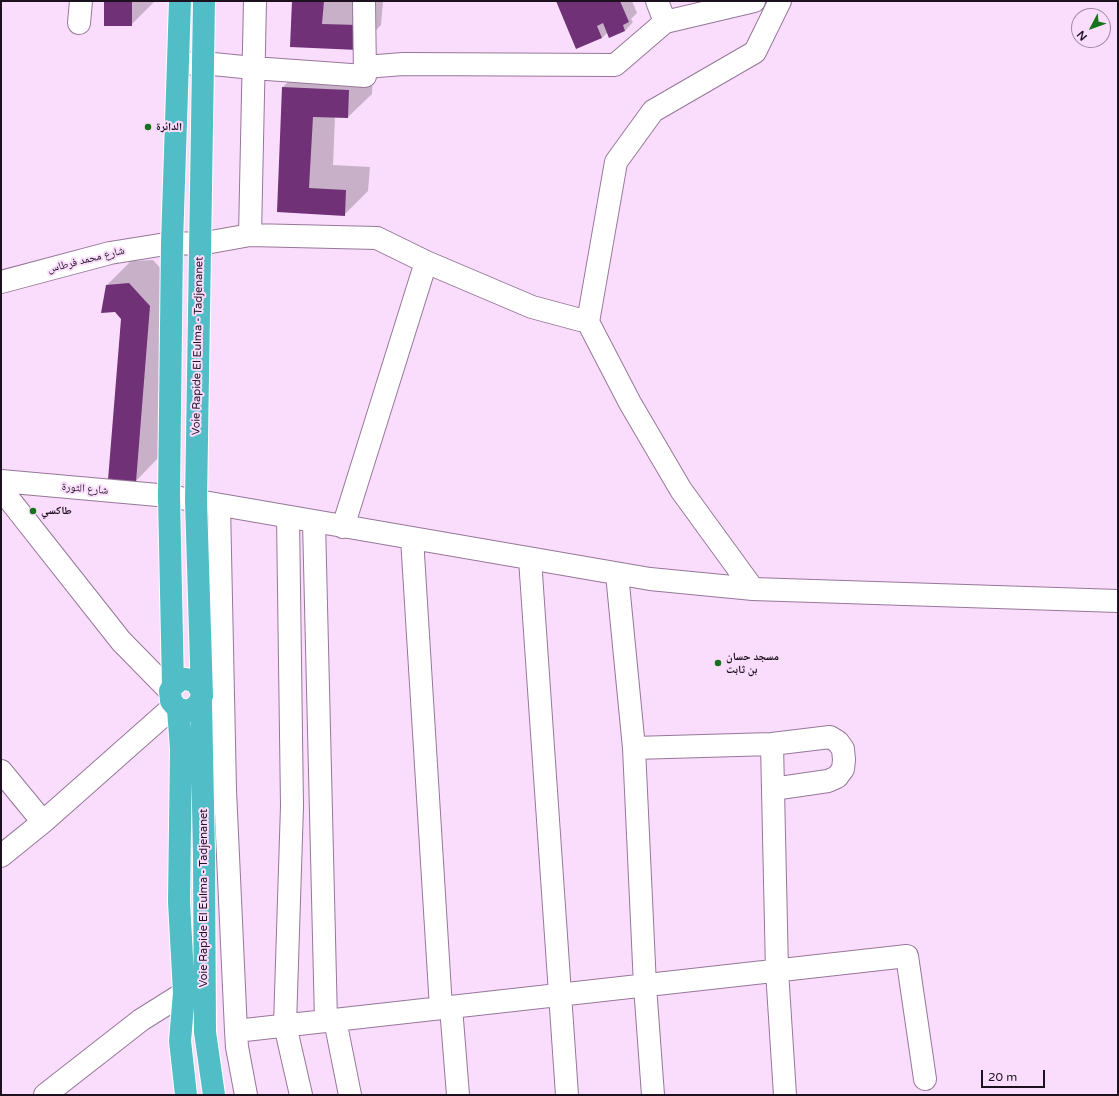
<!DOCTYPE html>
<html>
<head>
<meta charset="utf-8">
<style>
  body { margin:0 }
  #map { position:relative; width:1119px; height:1096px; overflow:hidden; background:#faddfc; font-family:"Varela Round",sans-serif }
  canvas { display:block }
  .frame { position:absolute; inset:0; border:2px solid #1e111f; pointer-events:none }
  .north { position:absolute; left:1071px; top:8px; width:40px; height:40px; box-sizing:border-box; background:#faddfc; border:1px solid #a28ba4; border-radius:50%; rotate:229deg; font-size:11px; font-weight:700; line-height:16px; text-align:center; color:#1e111f }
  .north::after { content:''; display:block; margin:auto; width:14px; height:18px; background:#17721e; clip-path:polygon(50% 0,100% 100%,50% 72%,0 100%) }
  .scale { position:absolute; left:981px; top:1070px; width:64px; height:18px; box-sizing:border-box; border:2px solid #1e111f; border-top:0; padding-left:5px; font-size:12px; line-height:14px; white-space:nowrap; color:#1e111f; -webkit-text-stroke:3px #faddfc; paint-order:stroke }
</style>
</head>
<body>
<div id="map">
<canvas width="1119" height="1096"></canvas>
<div class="frame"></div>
<div class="north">N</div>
<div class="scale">20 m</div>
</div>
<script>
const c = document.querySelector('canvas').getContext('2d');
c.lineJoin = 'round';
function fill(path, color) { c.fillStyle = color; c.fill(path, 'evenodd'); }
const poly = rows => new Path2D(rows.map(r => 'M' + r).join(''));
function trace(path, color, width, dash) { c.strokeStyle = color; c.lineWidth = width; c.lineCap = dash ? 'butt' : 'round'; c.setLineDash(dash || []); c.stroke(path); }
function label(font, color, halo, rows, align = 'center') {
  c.font = font + ' "Varela Round","Noto Naskh Arabic",sans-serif'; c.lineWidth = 4; c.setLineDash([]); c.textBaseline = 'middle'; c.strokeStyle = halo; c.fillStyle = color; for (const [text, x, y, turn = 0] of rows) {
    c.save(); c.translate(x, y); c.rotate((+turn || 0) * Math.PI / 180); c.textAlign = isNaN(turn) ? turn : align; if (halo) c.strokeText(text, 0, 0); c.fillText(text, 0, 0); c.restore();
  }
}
fill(poly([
  [105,1,155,1,131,25],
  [293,1,383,2,381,25,358,49,291,46],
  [557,1,632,1,637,13,631,19,633,22,625,31,608,32,602,38],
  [307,63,373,67,372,94,348,117,335,117,333,165,370,167,368,191,344,215,278,211,283,87],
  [153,260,173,282,159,457,136,481,122,319,107,285,131,261]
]), '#0003');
fill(poly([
  [104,1,132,1,132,26,104,26],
  [292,1,324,1,322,24,359,25,358,50,290,47],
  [556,1,595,1,596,2,599,1,620,1,629,22,623,25,625,31,609,38,603,23,597,26,602,38,576,49],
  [282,87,349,90,348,118,313,117,309,188,346,190,345,216,277,212],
  [129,283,150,306,136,482,108,480,121,319,115,312,101,313,106,285]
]), '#713177');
const minor = poly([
  [665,22,754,1],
  [79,23,81,1],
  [178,64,203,63,253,68,365,76,364,1],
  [365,67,403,64,615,65,665,22,657,1],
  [250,235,255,1],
  [1,282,110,253,172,243,200,244,250,235,377,238,426,262,532,307,588,322,630,403,681,490,753,589],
  [588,322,616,162,653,111,755,52,780,1],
  [1,481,169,496,650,579,753,589,1118,601],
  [1,489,121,641,170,691],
  [219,505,225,790,236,1031,237,1047,246,1095],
  [288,517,292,806,285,1025,301,1095],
  [314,522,326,1021],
  [343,527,426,262],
  [412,538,441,1008],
  [530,559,567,1095],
  [617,574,634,748,645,986,653,1095],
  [772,744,777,971,785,1095],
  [634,748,772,744,830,737,838,742,843,749,844,760,843,769,837,777,828,781,773,789],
  [1,771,43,822],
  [1,856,43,822,174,706],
  [451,1007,458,1095],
  [335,1020,350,1095],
  [236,1031,907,956,925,1079],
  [45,1095,141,1020,184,993]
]);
const highway = poly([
  [173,686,169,496,172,243,180,1],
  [201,691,196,682,186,679,181,679,173,686,170,691,171,701,178,709,189,711,198,705,202,696,196,501,204,1],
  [201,701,204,857,205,1032,214,1095],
  [178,709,181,749,179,902,184,993,180,1041,186,1095]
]);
trace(minor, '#967799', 24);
trace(highway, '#fff', 24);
trace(minor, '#fff', 22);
trace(highway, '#50bdc7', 22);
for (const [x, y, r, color] of [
  [148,127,4,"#17721e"],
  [33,511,4,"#17721e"],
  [718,663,4,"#17721e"]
]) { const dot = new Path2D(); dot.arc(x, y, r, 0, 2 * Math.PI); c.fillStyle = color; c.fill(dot); trace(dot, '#faddfc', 1.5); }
label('bold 11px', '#1e111f', '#faddfc', [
  ["الدائرة",156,127],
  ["طاكسي",41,511],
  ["مسجد حسان",726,657],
  ["بن ثابت",726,670]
], 'left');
label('11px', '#1e111f', '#faddfc', [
  ["شارع محمد فرطاس",86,260,-14],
  ["Voie Rapide El Eulma - Tadjenanet",198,346,-89],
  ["شارع الثورة",85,489,5],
  ["Voie Rapide El Eulma - Tadjenanet",204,898,-90]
]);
</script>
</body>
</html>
